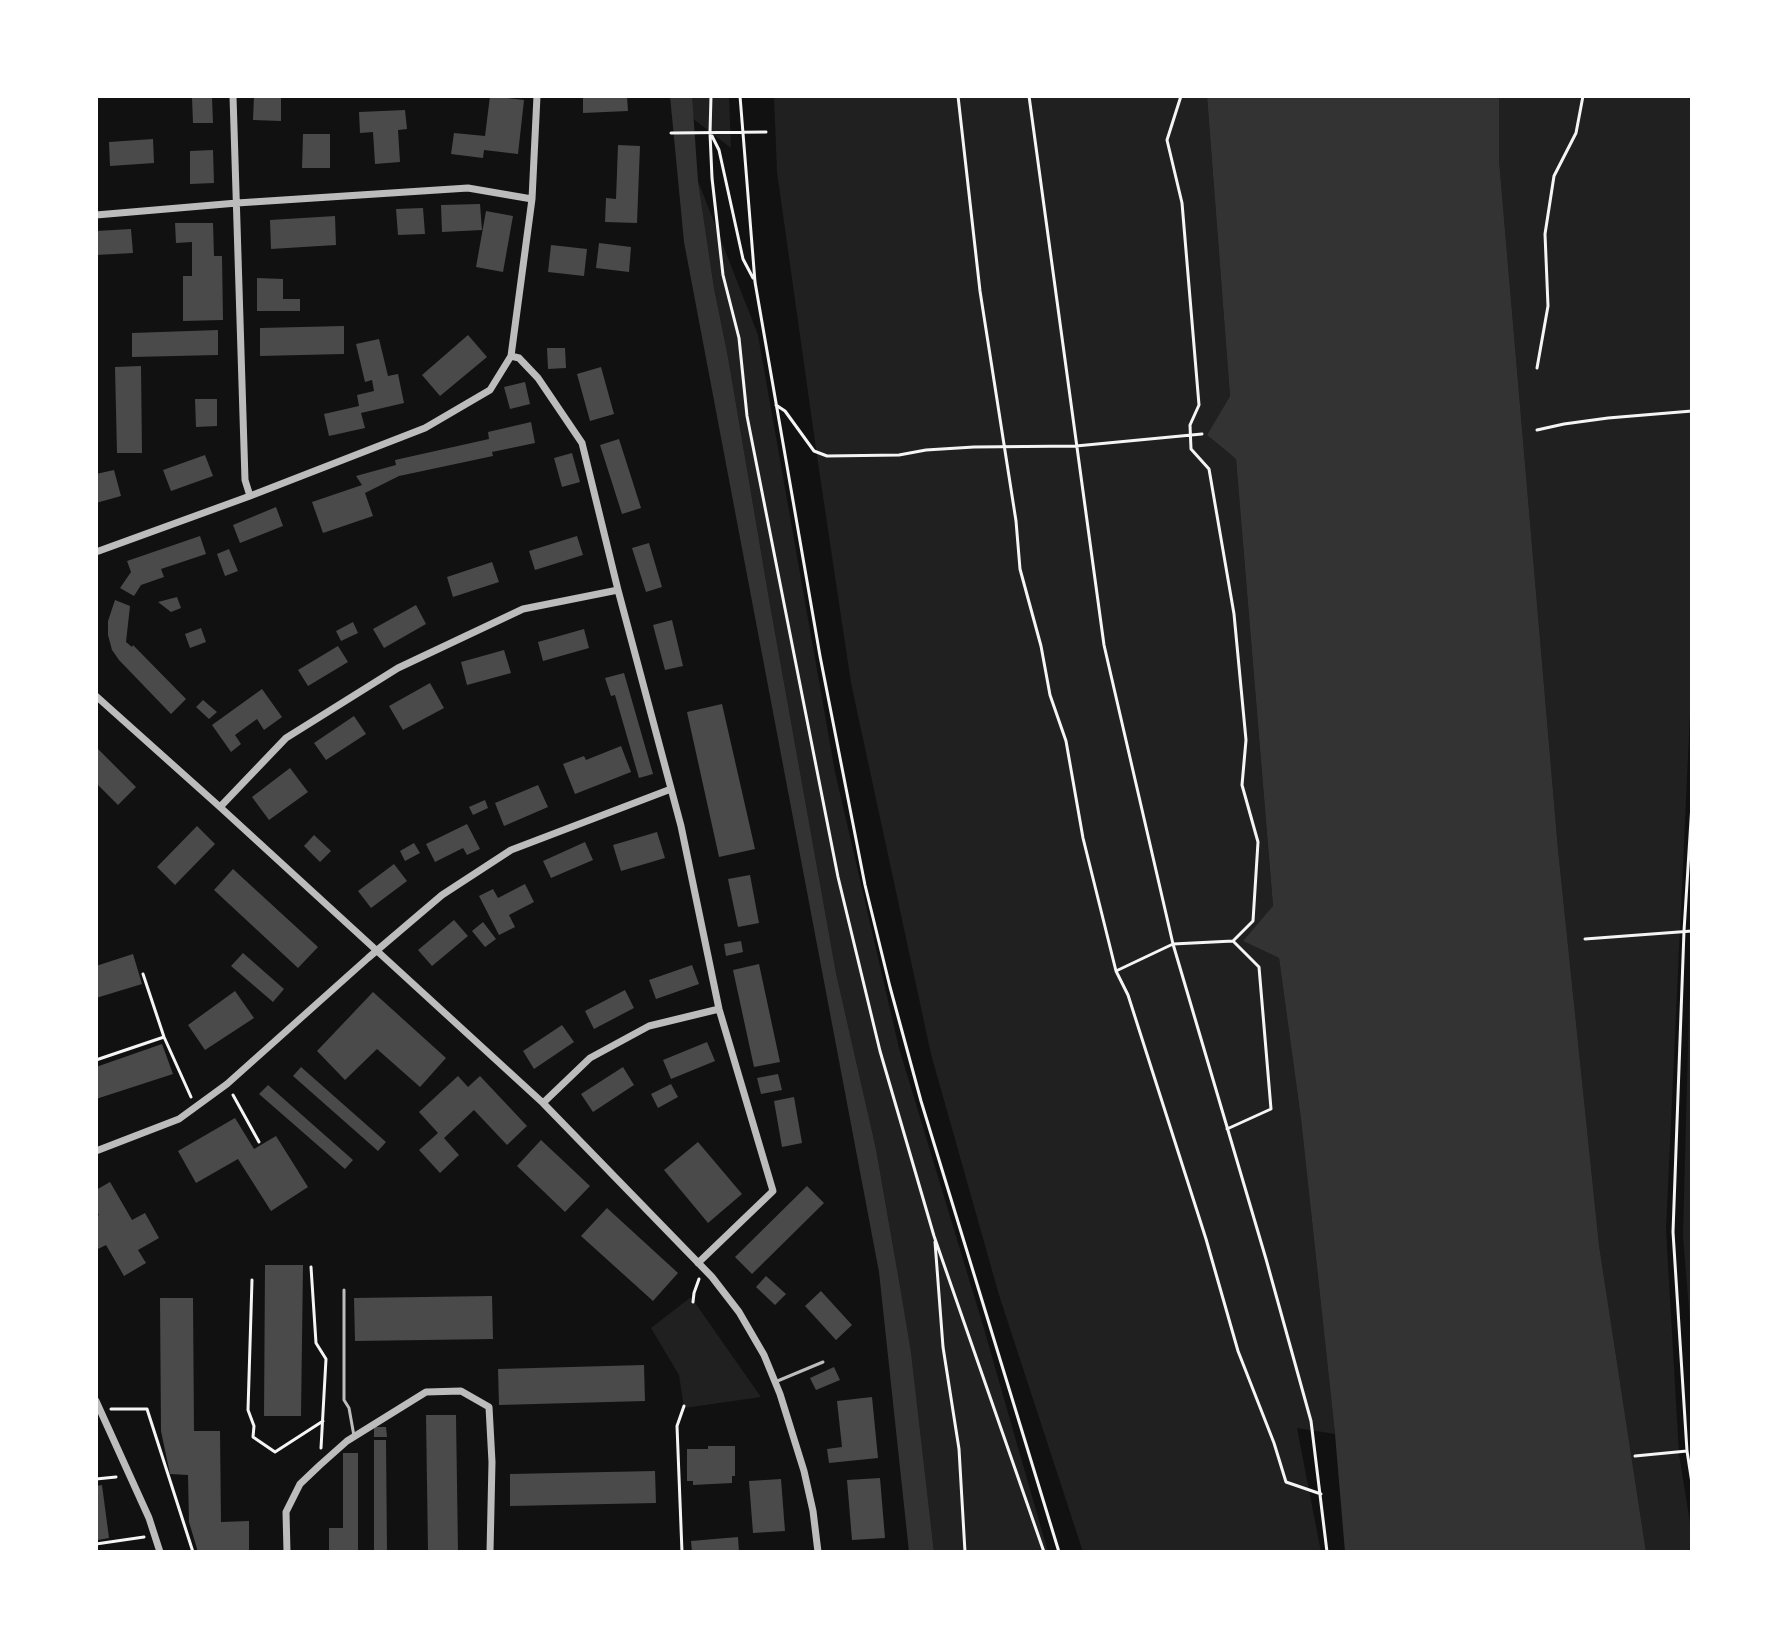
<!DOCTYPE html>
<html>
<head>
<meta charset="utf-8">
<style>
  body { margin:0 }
  #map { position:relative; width:1788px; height:1648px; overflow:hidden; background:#111; font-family:"IBM Plex Serif",serif }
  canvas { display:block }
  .frame { position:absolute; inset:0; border:98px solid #fff; pointer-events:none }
</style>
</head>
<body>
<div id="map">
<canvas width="1788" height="1648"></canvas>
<div class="frame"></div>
</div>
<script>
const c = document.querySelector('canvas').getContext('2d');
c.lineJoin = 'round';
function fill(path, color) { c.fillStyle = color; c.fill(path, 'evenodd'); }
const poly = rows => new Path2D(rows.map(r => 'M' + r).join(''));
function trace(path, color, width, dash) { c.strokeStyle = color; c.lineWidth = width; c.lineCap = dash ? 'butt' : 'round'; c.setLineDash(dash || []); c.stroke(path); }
fill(poly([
  [692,96,729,96,731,148,692,118],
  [774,96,1207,96,1230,396,1207,435,1236,459,1273,907,1243,941,1279,958,1301,1119,1335,1434,1297,1428,1321,1552,1083,1552,999,1295,931,1054,851,683,818,463,777,172],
  [1499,96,1692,96,1692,671,1666,1229,1679,1454,1692,1535,1692,1552,1646,1552,1599,1245,1558,849,1499,160],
  [698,181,758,335,835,772,899,1048,982,1322,1048,1552,934,1552,911,1352,901,1292,876,1149,836,973,769,599,728,357,714,288],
  [1692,966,1692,1347,1683,1236,1689,1006],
  [691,1297,761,1397,684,1408,679,1375,651,1328]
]), '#202020');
fill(poly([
  [670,96,692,96,698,181,714,288,728,357,769,599,836,973,876,1149,901,1292,911,1352,934,1552,909,1552,879,1272,684,242],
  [1207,96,1499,96,1499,160,1558,849,1599,1245,1646,1552,1345,1552,1335,1434,1301,1119,1279,958,1243,941,1273,906,1236,459,1207,435,1230,396]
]), '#333');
fill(poly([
  [254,96,281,96,281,121,253,120],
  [490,96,524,100,518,154,484,150,483,158,451,154,454,133,485,136],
  [583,96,627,96,628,111,583,113],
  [192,98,212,98,213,123,193,123],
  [405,110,407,129,398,130,400,162,375,164,373,132,360,133,359,112],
  [303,134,330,134,330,168,302,168],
  [153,139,154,163,110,166,109,142],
  [618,145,640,146,637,223,605,222,606,198,616,199],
  [213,150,214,183,190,184,190,151],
  [480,204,482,230,442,232,441,205],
  [423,208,425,234,398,235,396,209],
  [486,211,513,216,503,272,476,267],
  [335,216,336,245,271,249,270,220],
  [175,223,213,223,214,256,222,256,223,320,183,321,183,276,192,276,192,242,176,243],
  [131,229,133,253,96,255,96,231],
  [599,243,631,247,629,272,596,268],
  [551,245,587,249,584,276,548,272],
  [257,278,283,279,283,299,300,299,300,311,257,311],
  [344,326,344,354,260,356,260,328],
  [218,330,218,355,132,357,132,333],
  [468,335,487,357,440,396,422,375],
  [379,339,388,376,398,374,404,403,361,413,365,428,329,436,324,414,359,406,357,395,374,391,372,380,365,382,356,344],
  [547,348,565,348,566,368,548,369],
  [141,366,142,453,117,453,115,367],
  [601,367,614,414,590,421,577,374],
  [525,382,530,404,510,409,504,387],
  [195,399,217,399,217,426,196,427],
  [531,422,535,443,492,452,493,456,399,476,365,493,373,516,323,533,312,502,362,485,356,476,396,465,395,460,489,439,488,432],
  [619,439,641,508,622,514,600,445],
  [572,453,580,482,562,487,554,458],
  [205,455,213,476,171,491,163,470],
  [114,470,121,496,96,503,96,474],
  [276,507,283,526,240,543,233,525],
  [200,536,206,554,161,569,164,577,141,585,134,596,120,588,131,572,127,561],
  [577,536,583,555,535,570,529,551],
  [649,543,662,587,646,592,632,548],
  [229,549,238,571,225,576,217,554],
  [492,562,499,582,453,597,447,577],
  [177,597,181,608,171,612,158,602],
  [115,600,130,606,126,642,132,647,133,645,186,699,171,714,119,660,112,650,108,635,108,621],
  [416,605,426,624,384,648,373,629],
  [672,620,683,666,665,670,653,625],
  [353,622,358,633,341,641,336,631],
  [201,628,206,642,190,648,185,634],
  [584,629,589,648,543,661,538,642],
  [338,646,348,662,308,686,298,670],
  [504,650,511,673,467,685,461,662],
  [624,673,653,774,639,778,615,695,611,696,605,678],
  [430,683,444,708,403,730,389,706],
  [262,689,282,717,264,730,257,719,235,735,241,744,231,752,212,725],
  [203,700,217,712,209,719,196,707],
  [722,704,755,849,719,857,687,712],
  [354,716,366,734,326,760,314,743],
  [621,746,631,772,575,794,563,764,584,756,586,760],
  [96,747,136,787,118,805,96,783],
  [290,768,308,792,269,820,252,797],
  [538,785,548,807,504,826,495,803],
  [485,800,488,808,473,815,469,807],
  [467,824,480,849,467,855,463,848,435,862,426,844],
  [197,826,215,844,175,885,157,867],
  [657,832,665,858,621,871,613,845],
  [314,835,331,851,320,862,304,846],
  [585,842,593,860,551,878,543,861],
  [414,843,420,853,405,861,400,851],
  [394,864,407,881,371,908,358,891],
  [233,869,318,947,298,968,214,890],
  [750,875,759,923,738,927,728,879],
  [525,884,534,902,509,915,515,927,499,935,479,896,493,889,498,898],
  [454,920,468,936,432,966,418,950],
  [483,922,496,939,485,947,472,931],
  [741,941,743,952,726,956,724,944],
  [243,953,284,989,273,1002,231,966],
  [133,954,142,984,96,998,96,966],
  [759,964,780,1062,754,1067,733,970],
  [692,965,699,984,656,999,649,980],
  [625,990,634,1008,594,1029,585,1011],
  [235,991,254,1018,205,1050,188,1025],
  [373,992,446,1058,420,1087,377,1049,345,1080,317,1051],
  [562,1025,574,1042,534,1069,523,1051],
  [707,1042,715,1061,671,1079,663,1060],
  [162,1044,173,1074,96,1099,96,1067],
  [301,1067,386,1142,378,1151,293,1076],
  [623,1067,634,1085,593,1112,581,1094],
  [778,1074,782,1090,761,1094,757,1078],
  [458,1076,468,1087,480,1076,527,1126,507,1145,474,1110,444,1138,459,1155,440,1173,419,1150,438,1133,419,1112],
  [671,1084,678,1097,658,1108,651,1094],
  [268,1085,353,1160,345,1169,259,1094],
  [794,1097,802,1143,782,1147,774,1101],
  [235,1118,254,1149,276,1136,308,1187,271,1211,238,1159,196,1183,178,1151],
  [541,1140,590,1186,565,1212,517,1166],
  [698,1142,742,1194,708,1223,664,1170],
  [110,1182,132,1220,145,1213,159,1238,138,1250,146,1263,124,1276,106,1245,96,1250,96,1216,99,1215,96,1210,96,1190],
  [807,1186,824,1203,752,1274,735,1257],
  [607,1208,678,1273,653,1301,581,1236],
  [265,1265,303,1265,301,1416,264,1416],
  [766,1276,786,1294,775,1305,756,1287],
  [821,1291,852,1325,836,1340,805,1306],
  [492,1296,493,1339,355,1341,354,1298],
  [160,1298,193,1298,194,1431,220,1431,221,1522,249,1521,249,1552,198,1552,189,1522,188,1475,170,1474,161,1431],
  [644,1365,645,1401,499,1405,498,1369],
  [834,1367,840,1380,816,1390,810,1378],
  [872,1397,878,1458,829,1463,827,1449,842,1447,837,1401],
  [426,1415,456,1415,458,1552,428,1552],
  [374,1427,386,1427,387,1437,374,1437],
  [374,1440,386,1440,387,1552,374,1552],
  [708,1446,735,1446,735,1476,732,1476,732,1483,693,1485,693,1481,687,1481,687,1449,708,1449],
  [343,1453,358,1453,358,1552,329,1552,329,1528,343,1528],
  [655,1471,656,1503,510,1506,510,1474],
  [880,1478,885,1538,852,1540,847,1480],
  [781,1479,785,1531,753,1533,749,1481],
  [102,1485,109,1538,98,1540,96,1486],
  [738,1537,739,1552,692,1552,691,1541]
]), '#4a4a4a');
trace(poly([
  [711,96,710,133,712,178,723,275,739,338,747,416,838,877,880,1051,934,1236,1044,1552],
  [740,96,755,282,820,656,865,885,890,987,921,1101,1059,1552],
  [958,96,980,291,1016,521,1020,569,1041,646,1050,695,1066,741,1083,838,1116,971,1128,995,1206,1239,1238,1351,1274,1443,1286,1482,1321,1494],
  [1029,96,1104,645,1173,944,1266,1259,1311,1421,1327,1552],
  [1181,96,1167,140,1182,203,1199,405,1190,425,1191,449,1209,469,1234,614,1246,740,1242,785,1258,842,1253,921,1233,941,1259,967,1271,1109,1227,1129],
  [671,133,766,132],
  [712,136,719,150,743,259,753,278],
  [1537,368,1548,306,1545,234,1554,176,1576,133,1583,96],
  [776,405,785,411,814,451,827,456,899,455,926,450,974,447,1076,446,1202,434],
  [1537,430,1564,424,1608,418,1692,411],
  [1692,804,1684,931,1673,1232,1687,1451,1692,1483],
  [1585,939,1692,931],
  [1116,971,1173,944,1233,941],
  [143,974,164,1037,191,1097],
  [96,1060,164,1037],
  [233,1095,259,1142],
  [935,1242,943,1347,959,1449,965,1552],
  [311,1267,316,1343,326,1359,321,1448],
  [252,1280,248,1410,254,1426,253,1437,275,1452,323,1421],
  [693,1302,694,1293,699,1279],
  [111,1409,147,1409,193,1552],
  [1635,1456,1687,1451],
  [96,1479,116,1477],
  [96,1544,144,1537],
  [682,1552,677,1426,684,1406]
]), '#f5f5f5', 3);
trace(poly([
  [344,1290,344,1400,349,1408,354,1436],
  [775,1382,823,1362]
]), '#bcbcbc', 3);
trace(poly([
  [233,96,245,480,250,496],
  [96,215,237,203,468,188,532,199],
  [511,356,519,358,538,378,582,443,618,590,681,826,719,1009,773,1191,698,1263],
  [96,552,250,496,425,428,490,390,511,356,532,199,537,96],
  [96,696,220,807,543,1103,712,1277,739,1312,764,1355,780,1394,804,1471,813,1511,818,1552],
  [220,807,286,738,398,668,523,609,618,590],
  [543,1103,590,1058,649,1026,719,1009],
  [96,1151,179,1119,227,1084,368,958,442,895,511,850,671,789],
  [96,1401,149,1518,160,1552],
  [287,1552,286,1512,300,1484,320,1465,347,1441,426,1392,461,1391,489,1407,492,1462,490,1552]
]), '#bcbcbc', 7);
</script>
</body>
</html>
